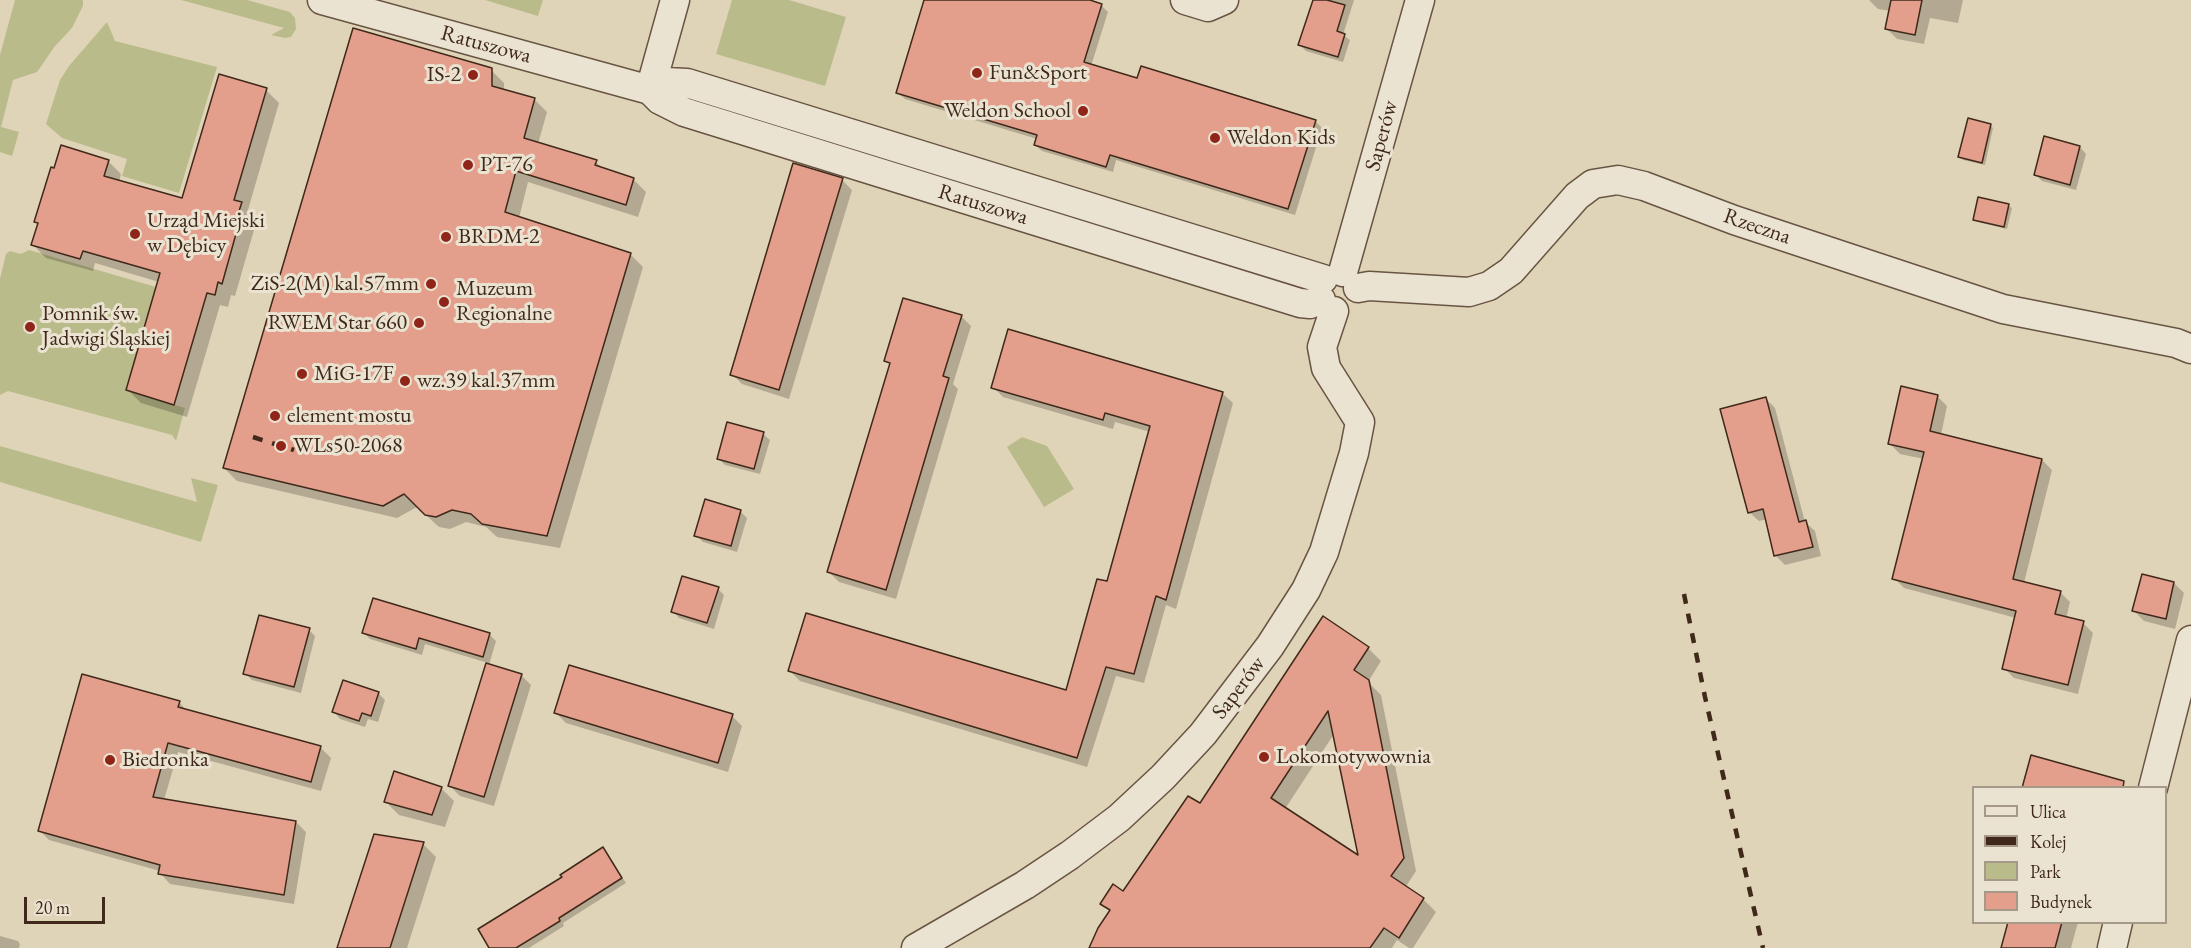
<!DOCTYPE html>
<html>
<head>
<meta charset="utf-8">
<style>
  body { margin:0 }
  #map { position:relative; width:2191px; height:948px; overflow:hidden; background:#e0d4b8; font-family:"EB Garamond",serif }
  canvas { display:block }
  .legend { position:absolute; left:1972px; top:786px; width:195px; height:138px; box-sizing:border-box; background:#ebe3d1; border:2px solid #a79988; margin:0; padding:8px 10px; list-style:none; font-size:18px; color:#40291a }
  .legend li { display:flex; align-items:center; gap:12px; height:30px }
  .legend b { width:30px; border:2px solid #a79988 }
  .scale { position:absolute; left:24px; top:897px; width:81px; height:27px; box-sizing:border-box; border:3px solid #40291a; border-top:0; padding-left:8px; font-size:18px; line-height:21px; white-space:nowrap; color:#40291a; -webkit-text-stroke:4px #ebe3d1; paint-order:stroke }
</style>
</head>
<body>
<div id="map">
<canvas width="2191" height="948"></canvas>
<ul class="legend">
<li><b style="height:8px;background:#ebe3d1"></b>Ulica</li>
<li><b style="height:8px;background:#40291a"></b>Kolej</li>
<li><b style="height:16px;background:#babb8a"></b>Park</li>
<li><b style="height:16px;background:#e39f8c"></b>Budynek</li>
</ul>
<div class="scale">20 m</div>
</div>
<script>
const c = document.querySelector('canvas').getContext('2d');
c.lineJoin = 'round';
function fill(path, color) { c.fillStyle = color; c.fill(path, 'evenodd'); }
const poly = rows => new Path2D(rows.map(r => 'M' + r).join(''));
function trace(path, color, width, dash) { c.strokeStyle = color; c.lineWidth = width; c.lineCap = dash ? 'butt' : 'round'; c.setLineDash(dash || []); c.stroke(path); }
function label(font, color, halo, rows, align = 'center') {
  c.font = font + ' "EB Garamond",serif'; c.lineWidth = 6; c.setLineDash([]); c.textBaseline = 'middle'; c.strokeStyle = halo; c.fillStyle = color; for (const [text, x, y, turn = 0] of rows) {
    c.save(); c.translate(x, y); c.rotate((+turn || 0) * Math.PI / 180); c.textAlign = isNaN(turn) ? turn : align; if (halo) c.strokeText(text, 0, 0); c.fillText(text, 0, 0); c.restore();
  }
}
fill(poly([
  [15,0,83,0,83,6,72,28,55,46,37,72,13,80,1,127,19,132,12,156,0,152,0,55],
  [181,0,247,0,290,12,295,18,296,29,291,37,285,38,271,35,284,28],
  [485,0,543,0,538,16],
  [732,0,789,0,846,17,825,86,716,54],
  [107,22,115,41,217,67,179,193,122,176,127,159,62,138,46,124,60,80,69,66],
  [29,250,156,287,126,390,185,408,176,441,172,435,8,391,0,395,0,279,6,254,10,251,21,254],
  [1022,437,1047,446,1074,489,1044,507,1007,447],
  [0,446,197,502,191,478,218,485,201,542,0,482]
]), '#babb8a');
fill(poly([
  [926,0,1085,0,1101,5,1108,12,1091,66,1138,80,1315,121,1322,128,1295,215,1116,160,1113,172,1042,151,1035,145,1037,139,905,99,898,93],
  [1314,0,1354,0,1343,35,1350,40,1343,62,1306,51,1300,45],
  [1869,0,1963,0,1958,23,1930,18,1924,44,1897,39,1887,29,1890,11,1878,9],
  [491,70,504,83,504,91,534,99,547,112,538,144,596,162,604,170,633,179,646,192,638,217,528,182,519,218,630,254,643,267,560,548,497,537,486,527,466,522,450,529,439,527,417,507,397,518,237,481,224,468],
  [266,90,279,103,248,210,254,216,251,227,254,230,235,296,231,295,228,307,220,305,187,417,141,403,128,390,159,282,95,263,93,271,46,258,33,245,39,224,36,221,108,161,121,174,119,182,183,200],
  [1990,125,1993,128,1985,165,1963,160,1960,157],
  [2080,147,2086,154,2076,190,2042,181,2035,174],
  [842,180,852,190,789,399,742,384,732,374],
  [1979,199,2009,206,2012,208,2007,229,1978,222,1975,219],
  [961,316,971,326,953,384,958,389,896,599,839,582,829,572,891,365,886,360],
  [993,387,1222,393,1233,403,1176,609,1166,605,1144,683,1116,676,1087,767,800,681,790,671,1067,692,1108,583,1150,432,1115,422,1113,429,1003,397],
  [1937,396,1947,406,1941,435,2042,460,2052,470,2024,583,2060,592,2070,602,2066,619,2083,623,2093,633,2078,694,2014,678,2004,668,2016,618,1904,588,1894,578,1924,459,1900,454,1890,444],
  [1766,399,1775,408,1805,522,1815,531,1821,556,1785,565,1775,555,1767,519,1759,521,1749,512],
  [763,434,770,440,760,474,725,465,718,458],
  [740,511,747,518,737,552,703,542,696,535],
  [2174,583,2184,593,2175,629,2144,621,2134,611],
  [718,589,724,595,714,629,679,618,673,611],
  [374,600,490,635,496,641,489,665,521,675,531,685,494,806,460,796,450,786,488,663,425,644,422,655,370,639,364,633],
  [309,630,315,636,301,693,252,680,245,673],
  [1368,648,1381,661,1368,682,1381,695,1416,871,1405,888,1423,899,1436,912,1413,948,1409,948,1397,940,1392,948,1090,948,1111,912,1102,904,1124,893,1200,805],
  [1334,734,1361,858,1285,809],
  [378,693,385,700,378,722,368,719,365,727,340,719,334,712],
  [179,702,187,711,321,748,331,758,321,791,178,752,164,800,296,822,306,832,294,904,170,884,160,873,160,871,49,840,39,830],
  [556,713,732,716,742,726,728,772,566,723],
  [441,788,454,801,445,827,399,815,386,802],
  [423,844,436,857,407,948,338,948],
  [603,849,626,883,563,923,564,926,529,948,491,948,564,877],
  [2010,922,2078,922,2071,948,2003,948],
  [0,936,18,941,20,944,19,948,0,948]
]), '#0003');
const building = poly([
  [924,0,1090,0,1102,4,1084,62,1137,78,1141,66,1316,120,1288,209,1110,155,1106,167,1034,145,1037,135,896,93,924,0],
  [1313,0,1327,0,1345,5,1337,31,1345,34,1338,57,1298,45,1313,0],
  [1891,0,1922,0,1915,35,1885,29,1891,0],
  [353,28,492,68,492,86,535,98,524,138,597,160,595,165,634,178,626,205,516,171,505,212,631,253,547,536,482,524,471,514,452,510,436,517,425,515,404,494,383,506,223,468,353,28],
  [219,74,267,88,234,200,242,202,238,214,241,216,222,284,218,282,215,295,207,293,174,405,126,390,160,273,83,251,80,259,31,245,38,223,34,222,51,167,54,168,61,145,109,160,104,176,182,198,219,74],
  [1968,118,1991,124,1982,163,1958,157,1968,118],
  [2044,136,2080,146,2070,185,2034,175,2044,136],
  [793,163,843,178,779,390,730,375,793,163],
  [1978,197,2009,204,2004,227,1973,220,1978,197],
  [903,298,962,315,943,376,949,378,886,590,827,572,890,363,884,361,903,298],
  [1008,329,1223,392,1166,600,1156,596,1134,674,1106,667,1077,758,788,671,806,613,1066,690,1097,579,1107,581,1150,426,1105,413,1103,420,991,388,1008,329],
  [1901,386,1938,395,1930,431,2042,459,2013,579,2061,591,2055,614,2084,621,2068,685,2002,669,2016,611,1892,579,1924,452,1888,444,1901,386],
  [1766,397,1799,522,1806,520,1813,547,1774,556,1763,509,1748,513,1720,409,1766,397],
  [727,422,764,432,754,469,717,459,727,422],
  [705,499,741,510,731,546,694,536,705,499],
  [2142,574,2174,582,2166,619,2132,611,2142,574],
  [682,576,719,587,707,623,671,612,682,576],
  [373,598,490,633,483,657,419,638,416,649,362,633,373,598],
  [259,615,310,628,294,687,243,674,259,615],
  [1323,616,1369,647,1354,670,1369,680,1404,858,1391,876,1424,898,1399,938,1384,928,1370,948,1089,948,1098,928,1110,910,1100,904,1113,884,1123,891,1188,796,1200,803,1323,616],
  [1328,711,1358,855,1271,798,1328,711],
  [486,663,522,674,484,797,448,786,486,663],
  [569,665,733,714,718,763,554,713,569,665],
  [82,674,180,701,178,707,321,746,311,782,168,743,153,797,296,821,284,895,158,874,160,865,38,831,82,674],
  [343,680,379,692,371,716,362,713,359,721,332,712,343,680],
  [2031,755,2124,781,2123,788,2022,788,2031,755],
  [394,771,442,787,432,815,384,802,394,771],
  [374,834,424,842,390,948,337,948,374,834],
  [603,847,622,878,559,918,560,921,516,948,489,948,478,929,562,877,560,875,603,847],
  [2008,922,2062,922,2055,948,2001,948,2008,922]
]);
fill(building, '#e39f8c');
trace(building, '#40291a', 1.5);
const minor = poly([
  [322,0,650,90,660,100,684,112,1300,303,1310,304,1321,300],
  [1185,0,1208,7,1224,0],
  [650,90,666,82,687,83,1323,279],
  [650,90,675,0],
  [1343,272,1420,0],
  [1358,288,1369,286,1469,292,1489,286,1511,271,1577,196,1593,184,1618,180,1644,186,1734,220,2003,309,2176,343,2191,349],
  [2153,788,2191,640],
  [916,948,1025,885,1070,855,1119,818,1163,777,1203,734,1270,646,1306,590,1324,552,1354,453,1360,422,1326,368,1322,347,1334,311],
  [2112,948,2118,922]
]);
trace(minor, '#685442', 31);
trace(minor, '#ebe3d1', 28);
trace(poly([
  [253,437,294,450],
  [1684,594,1705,697,1763,948]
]), '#40291a', 4.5, [10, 10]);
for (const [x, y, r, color] of [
  [977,73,6,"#8f2418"],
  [473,75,6,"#8f2418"],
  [1083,111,6,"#8f2418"],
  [1215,138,6,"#8f2418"],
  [468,165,6,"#8f2418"],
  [135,234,6,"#8f2418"],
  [446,237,6,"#8f2418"],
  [431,284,6,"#8f2418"],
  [444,302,6,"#8f2418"],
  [419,323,6,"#8f2418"],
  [30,327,6,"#8f2418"],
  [302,374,6,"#8f2418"],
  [405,381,6,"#8f2418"],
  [275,416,6,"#8f2418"],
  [281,446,6,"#8f2418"],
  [1264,757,6,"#8f2418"],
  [110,760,6,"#8f2418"]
]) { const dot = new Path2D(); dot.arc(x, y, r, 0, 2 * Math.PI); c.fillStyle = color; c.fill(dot); trace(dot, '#ebe3d1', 2); }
label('22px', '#40291a', '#ebe3d1', [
  ["Ratuszowa",486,45,15],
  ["Saperów",1382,136,-75],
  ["Ratuszowa",983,205,17],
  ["Rzeczna",1757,227,19],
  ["Saperów",1239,688,-53]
]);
label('22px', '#40291a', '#ebe3d1', [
  ["Fun&Sport",989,73],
  ["IS-2",461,75,"right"],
  ["Weldon School",1071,111,"right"],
  ["Weldon Kids",1227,138],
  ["PT-76",480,165],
  ["Urząd Miejski",147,221],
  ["w Dębicy",147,246],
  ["BRDM-2",458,237],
  ["ZiS-2(M) kal.57mm",419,284,"right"],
  ["Muzeum",456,289],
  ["Regionalne",456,314],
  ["Pomnik św.",42,314],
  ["Jadwigi Śląskiej",42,339],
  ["RWEM Star 660",407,323,"right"],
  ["MiG-17F",314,374],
  ["wz.39 kal.37mm",417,381],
  ["element mostu",287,416],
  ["WLs50-2068",293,446],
  ["Lokomotywownia",1276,757],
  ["Biedronka",122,760]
], 'left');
</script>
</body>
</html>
